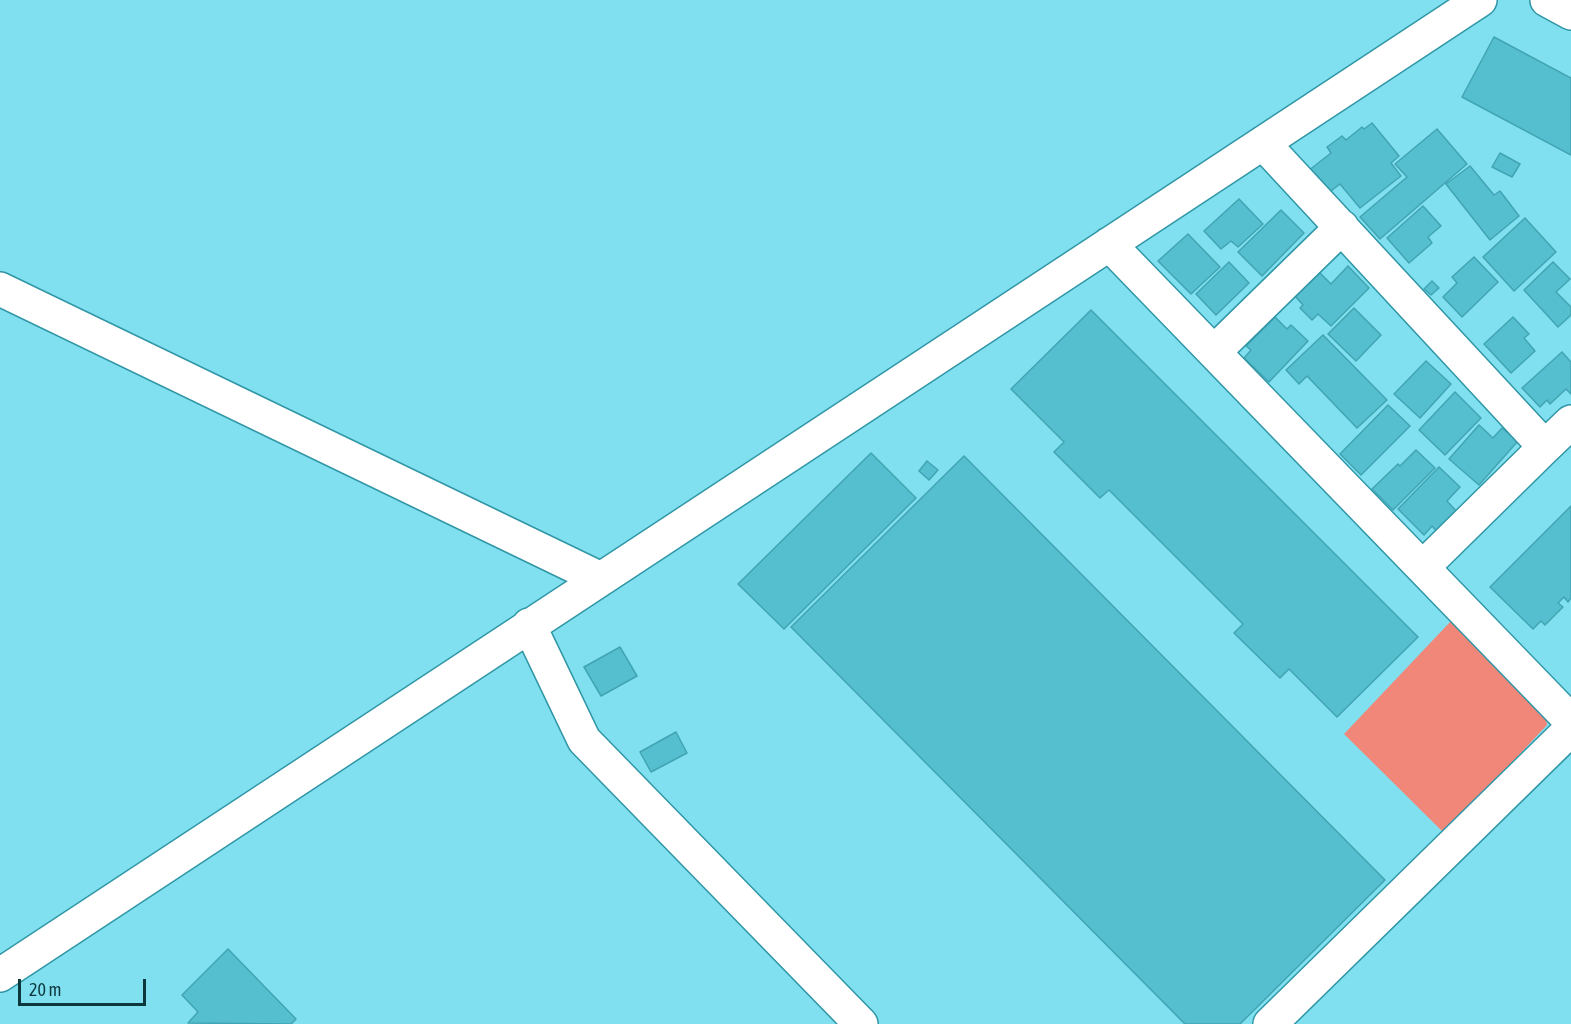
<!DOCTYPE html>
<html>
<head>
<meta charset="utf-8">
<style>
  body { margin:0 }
  #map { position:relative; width:1571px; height:1024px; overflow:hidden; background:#80e0f0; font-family:"Asap Condensed",sans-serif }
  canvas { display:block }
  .scale { position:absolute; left:18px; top:979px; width:128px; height:27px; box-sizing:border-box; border:3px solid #0c373d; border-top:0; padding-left:8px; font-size:18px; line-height:21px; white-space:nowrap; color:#0c373d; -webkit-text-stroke:4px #80e0f0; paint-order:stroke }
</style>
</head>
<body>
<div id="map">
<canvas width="1571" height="1024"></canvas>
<div class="scale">20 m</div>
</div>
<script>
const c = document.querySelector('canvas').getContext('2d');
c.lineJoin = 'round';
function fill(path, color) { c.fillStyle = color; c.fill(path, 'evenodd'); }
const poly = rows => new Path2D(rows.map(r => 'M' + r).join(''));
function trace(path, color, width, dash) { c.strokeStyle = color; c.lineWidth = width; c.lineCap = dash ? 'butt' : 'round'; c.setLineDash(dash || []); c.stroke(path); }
fill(poly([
  [1451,621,1546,715,1547,725,1445,834,1344,734]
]), '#f18778');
const building = poly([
  [1494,37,1571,78,1571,155,1462,97,1494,37],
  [1372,123,1399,156,1391,163,1401,176,1360,208,1340,184,1327,194,1308,171,1331,153,1327,147,1342,136,1346,140,1362,127,1364,129,1372,123],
  [1437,129,1467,164,1380,239,1360,217,1407,177,1395,164,1437,129],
  [1500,153,1520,164,1512,177,1492,167,1500,153],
  [1470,166,1494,195,1500,191,1519,216,1490,240,1446,184,1470,166],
  [1239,199,1263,224,1238,247,1231,241,1221,249,1204,231,1239,199],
  [1423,206,1441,226,1428,237,1432,243,1409,263,1387,238,1423,206],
  [1281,210,1304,233,1262,276,1238,252,1281,210],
  [1525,218,1556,252,1514,291,1483,257,1525,218],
  [1188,234,1220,267,1191,294,1158,261,1188,234],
  [1474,257,1498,282,1462,317,1443,297,1457,283,1452,277,1474,257],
  [1229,262,1249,283,1216,315,1196,294,1229,262],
  [1553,262,1570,279,1556,292,1571,307,1571,315,1558,327,1524,290,1553,262],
  [1348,266,1369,288,1331,326,1318,314,1312,320,1300,308,1303,305,1295,296,1319,272,1331,284,1348,266],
  [1432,281,1439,288,1431,295,1424,289,1432,281],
  [1354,308,1381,335,1356,361,1328,334,1354,308],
  [1091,310,1418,637,1337,717,1289,669,1280,678,1234,633,1243,624,1109,490,1100,498,1054,452,1064,442,1011,389,1091,310],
  [1275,317,1287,329,1291,325,1308,341,1269,382,1244,358,1251,350,1246,346,1275,317],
  [1513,317,1529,334,1524,338,1535,351,1511,373,1484,344,1513,317],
  [1323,335,1387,400,1357,428,1307,376,1299,384,1286,370,1323,335],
  [1562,352,1571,362,1571,394,1566,389,1550,404,1547,400,1540,407,1522,388,1562,352],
  [1426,361,1451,384,1420,418,1394,394,1426,361],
  [1455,392,1481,418,1445,455,1419,430,1455,392],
  [1388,405,1410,426,1361,475,1340,454,1388,405],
  [1479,425,1493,438,1502,428,1518,441,1479,485,1449,459,1479,425],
  [1416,450,1435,468,1393,510,1372,489,1398,464,1400,466,1416,450],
  [871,453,916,498,784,629,738,584,871,453],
  [964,456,1385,880,1240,1024,1185,1024,791,627,964,456],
  [927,461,938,470,929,480,919,471,927,461],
  [1439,467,1460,487,1447,501,1458,513,1439,534,1432,526,1424,535,1398,509,1439,467],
  [1571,506,1571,598,1568,602,1564,597,1558,603,1563,607,1545,625,1541,621,1533,629,1490,587,1571,506],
  [620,647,637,676,601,696,584,667,620,647],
  [676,732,687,753,651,772,640,752,676,732],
  [228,949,296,1019,291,1024,188,1023,198,1012,182,995,228,949]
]);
fill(building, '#55bfcf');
trace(building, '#41a4b3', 1.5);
const minor = poly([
  [1547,0,1571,13],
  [1263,143,1545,447,1423,567],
  [1109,244,1571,721],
  [0,289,601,579],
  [1214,352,1342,227],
  [1545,447,1571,422],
  [529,625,584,740,861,1024],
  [0,975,1480,0],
  [1270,1024,1571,729]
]);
trace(minor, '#3096a5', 36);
trace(minor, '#fff', 33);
</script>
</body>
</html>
